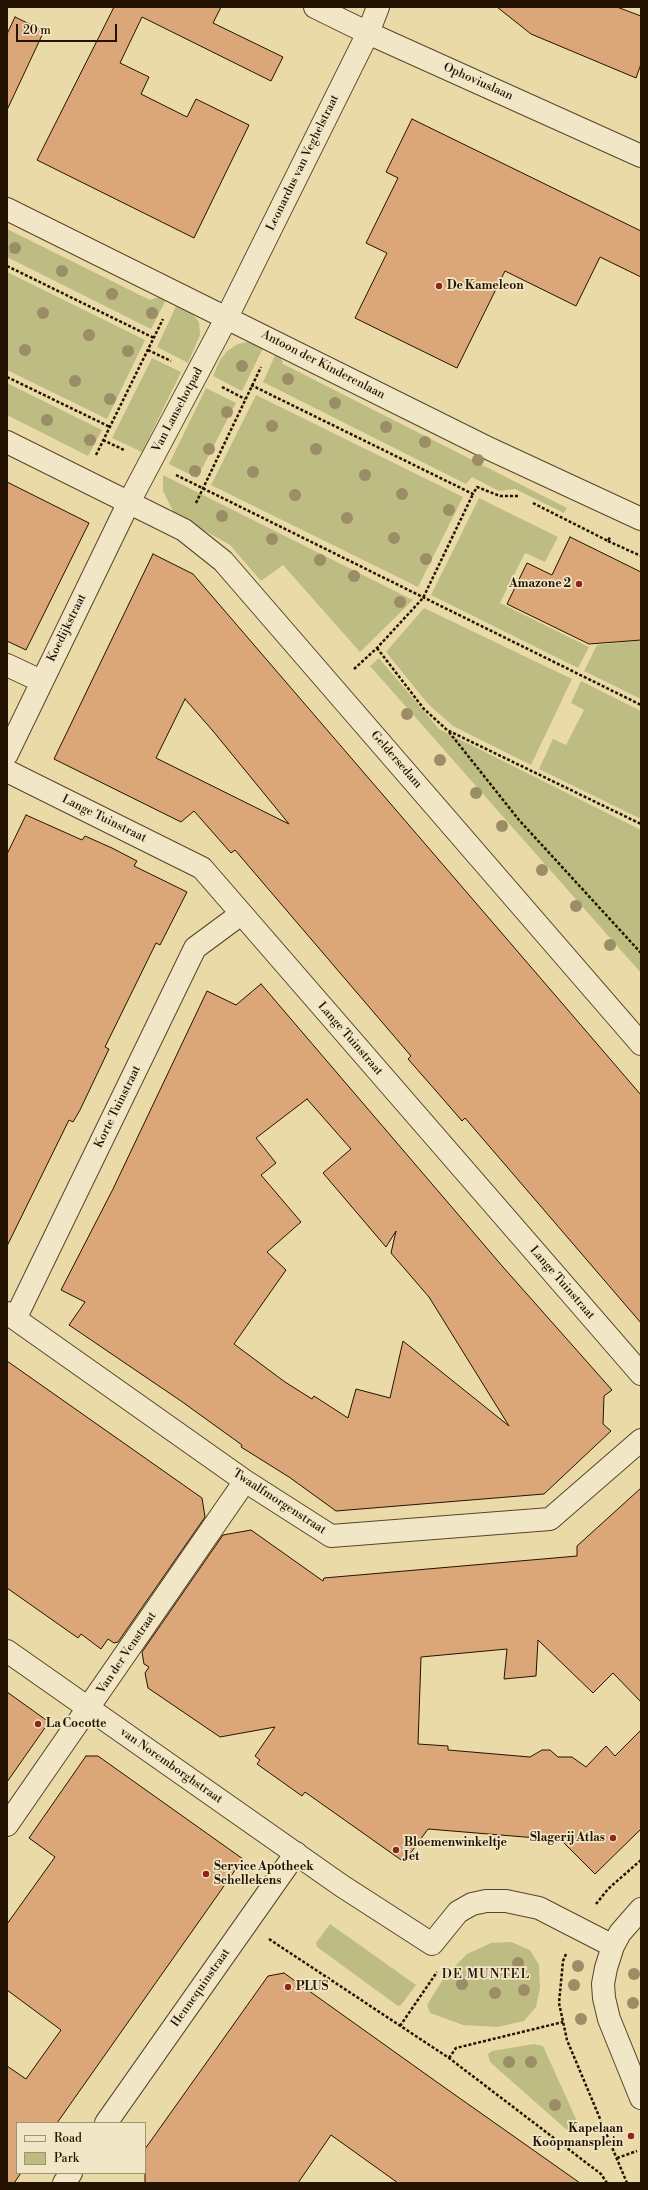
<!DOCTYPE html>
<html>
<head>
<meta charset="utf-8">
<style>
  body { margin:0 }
  #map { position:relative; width:648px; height:2190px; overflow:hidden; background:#eadaa8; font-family:"Libre Bodoni",serif }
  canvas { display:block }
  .frame { position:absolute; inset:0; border:8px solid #241300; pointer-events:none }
  .legend { position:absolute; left:16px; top:2122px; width:130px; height:52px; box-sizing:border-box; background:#f1e7c6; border:1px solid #9f9277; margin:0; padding:5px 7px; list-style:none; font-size:12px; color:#241300 }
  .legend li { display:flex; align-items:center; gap:8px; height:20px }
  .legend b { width:20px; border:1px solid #9f9277 }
  .scale { position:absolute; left:16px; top:24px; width:101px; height:18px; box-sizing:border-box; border:2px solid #241300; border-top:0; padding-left:5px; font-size:12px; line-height:14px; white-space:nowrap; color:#241300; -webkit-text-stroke:3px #f1e7c6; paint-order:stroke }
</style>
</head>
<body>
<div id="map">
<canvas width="648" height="2190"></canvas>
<div class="frame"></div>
<ul class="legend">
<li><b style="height:5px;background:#f1e7c6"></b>Road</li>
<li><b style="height:11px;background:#bdbd83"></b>Park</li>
</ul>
<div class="scale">20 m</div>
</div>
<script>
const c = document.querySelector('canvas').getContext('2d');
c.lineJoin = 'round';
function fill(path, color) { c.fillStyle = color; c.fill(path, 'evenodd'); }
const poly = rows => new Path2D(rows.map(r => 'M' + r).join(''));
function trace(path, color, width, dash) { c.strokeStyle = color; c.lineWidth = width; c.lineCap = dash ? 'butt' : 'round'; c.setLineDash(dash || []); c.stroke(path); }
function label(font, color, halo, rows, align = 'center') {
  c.font = font + ' "Libre Bodoni",serif'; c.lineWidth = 3.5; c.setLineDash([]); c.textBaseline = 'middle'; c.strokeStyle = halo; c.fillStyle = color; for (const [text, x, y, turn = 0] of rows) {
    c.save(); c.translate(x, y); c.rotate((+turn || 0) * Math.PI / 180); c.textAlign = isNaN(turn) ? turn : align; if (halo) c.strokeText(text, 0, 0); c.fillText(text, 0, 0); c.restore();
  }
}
fill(poly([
  [7,229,150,300,161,296,167,298,151,329,7,257],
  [7,272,145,340,107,419,7,370],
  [177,304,191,312,199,322,200,335,188,363,157,347],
  [253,341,264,346,242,391,213,376,220,360,227,351,238,344],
  [277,351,280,353,283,364,567,508,564,513,515,489,499,491,472,477,466,484,263,382],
  [152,358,181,372,142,452,112,438],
  [7,383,102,430,88,456,7,415],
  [206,388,236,403,197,478,169,464],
  [256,395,463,497,418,587,211,485],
  [163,475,413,600,360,652,283,565,261,581,230,545,174,513,163,491],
  [479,498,558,537,545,562,525,553,500,603,589,647,578,668,431,595],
  [424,608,572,679,531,765,453,726,428,704,386,652],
  [641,640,641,699,584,671,597,645],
  [379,658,439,729,641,830,641,973,370,666],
  [581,681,641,711,641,819,539,769,553,739,566,745,584,710,571,703],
  [330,1924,416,1985,401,2005,398,2006,317,1947,316,1943],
  [511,1942,530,1950,539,1965,540,1988,536,2007,524,2021,497,2027,463,2025,430,2013,427,2005,445,1976,467,1954,491,1943],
  [534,2044,543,2046,576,2119,577,2125,573,2129,568,2131,490,2062,488,2054,492,2051]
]), '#bdbd83');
const building = poly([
  [114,7,221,7,213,23,283,57,271,81,142,17,120,63,149,77,141,94,187,117,196,99,249,125,194,238,37,160,114,7],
  [497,7,617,7,641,16,641,64,636,78,531,34,497,7],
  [15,17,44,31,7,110,7,34,15,17],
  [412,119,641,231,641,277,600,257,576,306,505,271,457,368,355,318,387,253,366,243,398,178,386,172,412,119],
  [7,482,89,523,26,650,7,641,7,482],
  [570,537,641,572,641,640,589,644,507,604,527,563,552,575,570,537],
  [153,554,193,574,641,1095,641,1323,465,1118,462,1121,437,1092,408,1059,411,1056,235,850,231,853,194,811,181,822,54,759,153,554],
  [185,699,213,731,289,824,156,758,185,699],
  [26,815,82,840,85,836,112,848,137,861,134,866,187,892,160,945,156,943,105,1047,109,1049,80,1110,73,1122,69,1120,7,1246,7,854,26,815],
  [261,984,503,1267,612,1390,604,1396,603,1424,611,1431,544,1494,336,1511,289,1477,241,1447,242,1445,181,1401,69,1325,85,1302,61,1290,113,1189,207,991,236,1005,261,984],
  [307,1099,351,1149,323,1173,386,1247,396,1231,391,1253,429,1297,509,1426,403,1341,390,1398,356,1389,348,1418,314,1396,312,1399,285,1382,234,1344,286,1270,267,1252,301,1222,261,1175,276,1163,256,1138,307,1099],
  [7,1361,202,1498,205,1517,118,1642,114,1643,108,1639,101,1649,81,1634,78,1638,7,1588,7,1361],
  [641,1488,641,1702,613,1673,593,1693,538,1640,536,1676,504,1679,507,1649,421,1657,418,1744,448,1746,448,1750,530,1757,542,1750,550,1750,558,1757,572,1757,586,1767,606,1746,615,1756,641,1730,641,1829,595,1874,561,1840,428,1829,404,1862,305,1792,302,1796,257,1764,260,1760,255,1756,275,1727,220,1737,148,1688,145,1673,149,1667,144,1664,142,1652,223,1535,251,1530,323,1581,324,1578,577,1556,577,1546,641,1488],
  [7,1692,49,1722,7,1782,7,1692],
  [86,1756,98,1756,243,1859,57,2123,17,2123,17,2173,21,2173,14,2183,7,2183,7,2066,26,2079,61,2030,7,1990,7,1924,55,1857,29,1838,86,1756],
  [284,1973,441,2085,580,2183,398,2183,331,2135,298,2183,145,2183,145,2149,268,1976,284,1973]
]);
fill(building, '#dba779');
trace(building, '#241300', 1);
const street = poly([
  [315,7,368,33,641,156],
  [7,209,490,449,641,519],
  [7,442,184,530,223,561,641,1044],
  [7,665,41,681],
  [7,754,129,502,227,317,368,33,378,7],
  [7,771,202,868,641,1374],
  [7,1313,245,1481,331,1536,550,1519,641,1440],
  [16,1317,195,948,241,914],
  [7,1651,342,1886,432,1944,458,1912,472,1904,486,1901,506,1901,539,1908,613,1946],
  [7,1825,245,1481],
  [641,1909,620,1933,613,1946,606,1968,603,1984,604,1998,609,2019,641,2098],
  [106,2123,296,1853],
  [64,2183,71,2173]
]);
trace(street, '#56452a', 24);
trace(poly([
  [7,266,154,338],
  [148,350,171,361],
  [7,377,110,427],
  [251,385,473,494,477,487,500,496,519,496],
  [222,387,245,399],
  [103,440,124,450],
  [96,455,163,319],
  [176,475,641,705],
  [196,503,261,367],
  [533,503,608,541,610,537],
  [608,541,641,556],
  [377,648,424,709,447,730,641,824],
  [354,669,377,648,423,598,473,494],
  [449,732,519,820,641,953],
  [596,1904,608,1889,641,1860],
  [269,1939,449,2058,601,2174,607,2183],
  [566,1954,563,1961,559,2003,567,2040,627,2183],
  [400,2026,437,1972],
  [449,2058,456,2048,563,2022],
  [617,2158,637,2151]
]), '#241300', 2.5, [3, 2]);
trace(street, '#f1e7c6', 22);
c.fillStyle = '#9b8d65';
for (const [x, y] of [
  [15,248],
  [62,271],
  [112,294],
  [43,313],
  [152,313],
  [89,335],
  [25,350],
  [128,351],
  [242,366],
  [288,379],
  [75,381],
  [110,399],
  [335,403],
  [227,412],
  [47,420],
  [272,426],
  [386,427],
  [90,440],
  [425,442],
  [209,449],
  [316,449],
  [478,460],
  [195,471],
  [253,472],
  [365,475],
  [402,494],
  [295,495],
  [449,510],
  [222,516],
  [347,518],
  [394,538],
  [272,539],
  [426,559],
  [320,560],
  [354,576],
  [400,602],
  [407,714],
  [440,760],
  [476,793],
  [502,826],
  [542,870],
  [576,906],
  [610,945],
  [518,1963],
  [578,1966],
  [634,1974],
  [462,1984],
  [574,1985],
  [524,1990],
  [495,1993],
  [633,2003],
  [581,2019],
  [509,2062],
  [531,2062],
  [555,2105]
]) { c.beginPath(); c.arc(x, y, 6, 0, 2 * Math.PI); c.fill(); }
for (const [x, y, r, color] of [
  [439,286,4,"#8f2418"],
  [579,584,4,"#8f2418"],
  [38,1724,4,"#8f2418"],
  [613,1838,4,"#8f2418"],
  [396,1850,4,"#8f2418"],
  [206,1874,4,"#8f2418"],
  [288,1987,4,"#8f2418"],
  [631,2136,4,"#8f2418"]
]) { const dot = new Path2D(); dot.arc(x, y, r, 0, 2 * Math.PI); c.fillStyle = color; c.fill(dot); trace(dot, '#f1e7c6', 1.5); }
label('12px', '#241300', '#f1e7c6', [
  ["Ophoviuslaan",478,82,24],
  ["Leonardus van Veghelstraat",303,163,-64],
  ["Antoon der Kinderenlaan",323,365,27],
  ["Van Lanschotpad",178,410,-62],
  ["Koedijkstraat",67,628,-64],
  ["Geldersedam",396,760,49],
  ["Lange Tuinstraat",104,819,26],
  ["Lange Tuinstraat",350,1039,49],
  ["Korte Tuinstraat",118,1107,-64],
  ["Lange Tuinstraat",562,1283,49],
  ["Twaalfmorgenstraat",279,1502,33],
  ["Van der Venstraat",127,1653,-56],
  ["van Noremborghstraat",171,1766,35],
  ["Hennequinstraat",201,1988,-55]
]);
label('bold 12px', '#241300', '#f1e7c6', [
  ["De Kameleon",447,286],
  ["Amazone 2",571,584,"right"],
  ["La Cocotte",46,1724],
  ["Slagerij Atlas",605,1838,"right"],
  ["Bloemenwinkeltje",404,1843],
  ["Jet",404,1857],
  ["Service Apotheek",214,1867],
  ["Schellekens",214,1881],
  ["PLUS",296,1987],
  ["Kapelaan",623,2129,"right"],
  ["Koopmansplein",623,2143,"right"]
], 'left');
c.letterSpacing = '1px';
label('13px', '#241300', '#f1e7c6', [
  ["DE MUNTEL",486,1975]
]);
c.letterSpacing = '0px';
</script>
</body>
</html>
